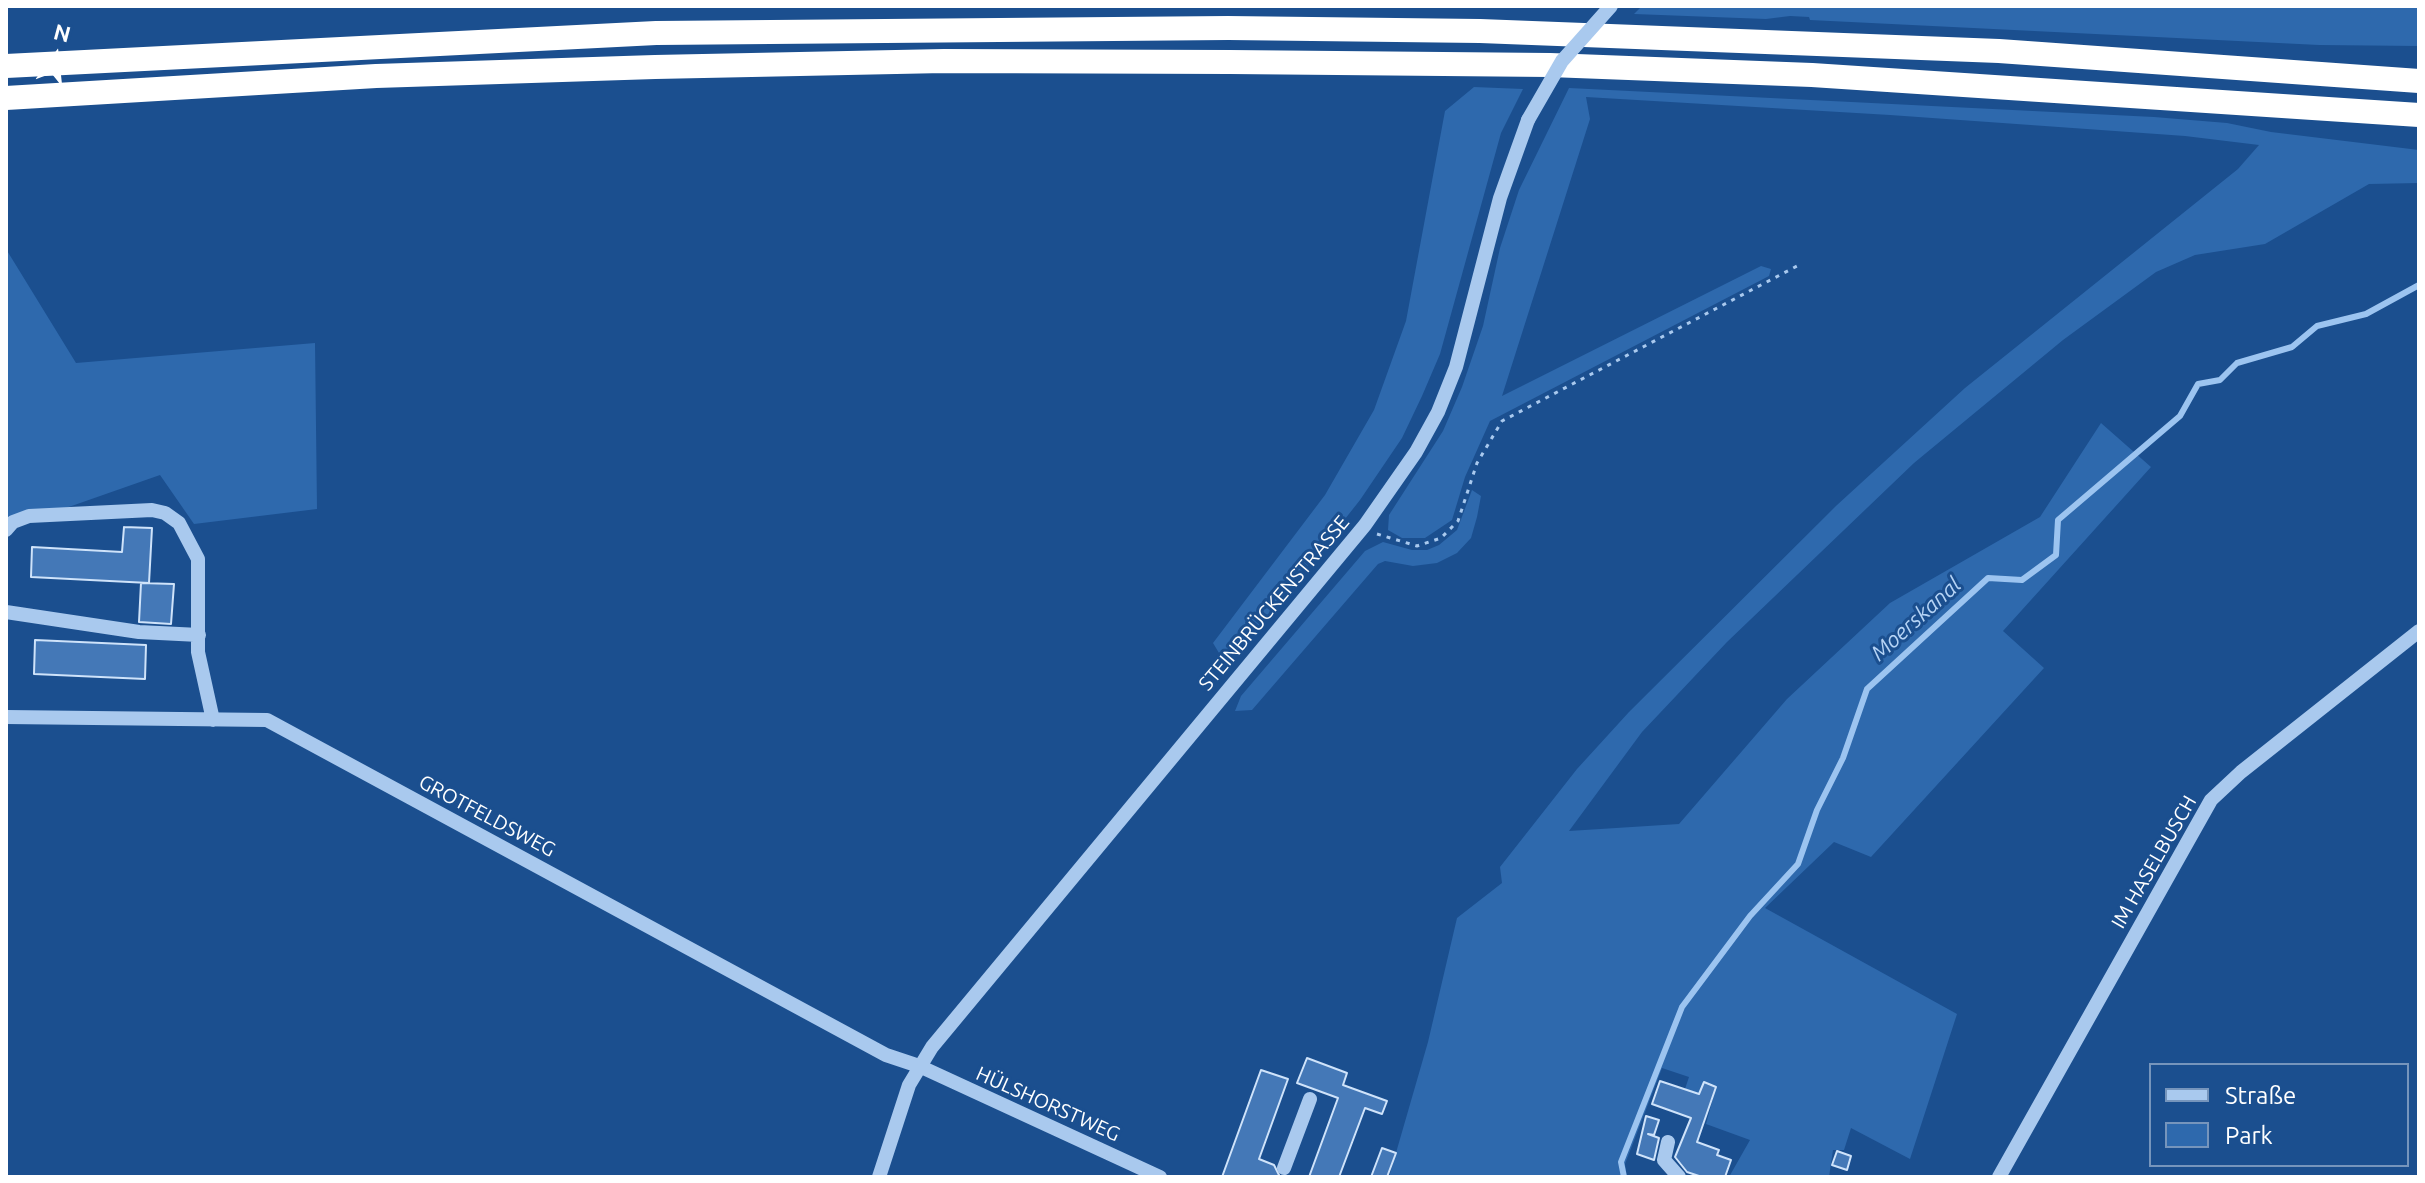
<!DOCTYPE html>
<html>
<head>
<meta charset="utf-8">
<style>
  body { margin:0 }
  #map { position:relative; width:2425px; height:1183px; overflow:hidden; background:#1b4f8f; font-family:Ubuntu,sans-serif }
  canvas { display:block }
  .frame { position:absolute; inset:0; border:8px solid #fff; pointer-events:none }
  .legend { position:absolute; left:2149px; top:1063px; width:260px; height:104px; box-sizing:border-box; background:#1b4f8f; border:2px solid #7695bc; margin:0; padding:10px 14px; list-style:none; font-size:24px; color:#fff }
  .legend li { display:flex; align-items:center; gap:16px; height:40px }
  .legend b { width:40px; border:2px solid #7695bc }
  .north { position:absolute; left:16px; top:16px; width:80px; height:80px; -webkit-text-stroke:6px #1b4f8f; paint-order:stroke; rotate:15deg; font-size:22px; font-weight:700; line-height:32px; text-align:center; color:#fff }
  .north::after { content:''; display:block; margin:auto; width:28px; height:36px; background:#fff; clip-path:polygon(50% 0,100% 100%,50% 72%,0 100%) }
</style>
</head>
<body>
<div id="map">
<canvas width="2425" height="1183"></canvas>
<div class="frame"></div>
<ul class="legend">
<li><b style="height:10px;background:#a9c9ee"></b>Straße</li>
<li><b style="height:22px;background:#2e69ad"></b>Park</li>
</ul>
<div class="north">N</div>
</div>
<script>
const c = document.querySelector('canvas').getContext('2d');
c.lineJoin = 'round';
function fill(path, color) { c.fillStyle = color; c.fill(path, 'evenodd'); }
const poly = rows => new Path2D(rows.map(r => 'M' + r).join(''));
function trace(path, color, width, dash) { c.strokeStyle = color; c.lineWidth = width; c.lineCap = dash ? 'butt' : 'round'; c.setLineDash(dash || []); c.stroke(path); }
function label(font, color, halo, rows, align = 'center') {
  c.font = font + ' Ubuntu,sans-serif'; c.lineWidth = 6; c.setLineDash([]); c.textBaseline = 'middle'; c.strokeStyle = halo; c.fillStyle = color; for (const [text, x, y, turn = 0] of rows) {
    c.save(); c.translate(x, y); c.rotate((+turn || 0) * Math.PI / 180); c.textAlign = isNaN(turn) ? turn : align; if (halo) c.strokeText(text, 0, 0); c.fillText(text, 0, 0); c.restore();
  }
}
fill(poly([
  [1642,6,2419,6,2419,46,2319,45,1810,20,1809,17,1790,16,1766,19,1634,14],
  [1474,87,1523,89,1501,133,1440,354,1422,396,1402,438,1360,500,1243,648,1230,656,1219,653,1213,643,1325,495,1374,410,1406,321,1445,111],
  [1569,88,2154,117,2227,123,2271,132,2419,150,2419,183,2369,184,2265,244,2195,255,2156,272,2063,340,1914,463,1727,642,1642,732,1569,831,1679,824,1787,699,1890,603,2040,517,2101,423,2151,467,2003,631,2044,668,1871,857,1834,842,1765,908,1957,1014,1910,1159,1851,1128,1844,1150,1833,1150,1829,1177,1729,1177,1750,1140,1706,1124,1713,1098,1685,1089,1689,1077,1662,1068,1625,1164,1627,1177,1389,1177,1428,1042,1457,918,1502,883,1500,867,1577,769,1629,712,1837,505,1965,388,2238,169,2259,145,2185,136,1890,115,1586,97,1590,119,1502,396,1761,266,1771,269,1769,276,1490,421,1465,477,1452,520,1425,538,1402,538,1388,530,1389,515,1443,431,1462,387,1483,326,1500,248,1519,190],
  [6,249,76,363,315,343,317,509,194,524,160,475,6,529],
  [1472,490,1481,496,1477,517,1471,538,1457,553,1437,563,1413,566,1385,561,1378,564,1252,710,1235,711,1241,696,1365,551,1383,542,1412,550,1427,550,1439,545,1457,530]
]), '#2e69ad');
trace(poly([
  [1624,1177,1621,1162,1682,1007,1750,916,1798,864,1817,810,1843,758,1867,689,1988,578,2022,580,2056,555,2058,520,2180,416,2198,384,2220,380,2237,363,2292,347,2317,326,2366,314,2419,285]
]), '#9cc4f0', 6);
const building = poly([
  [124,527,152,528,149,583,31,577,32,547,122,552,124,527],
  [141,583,174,584,171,624,139,622,141,583],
  [35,640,146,645,145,679,34,674,35,640],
  [1307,1058,1347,1073,1343,1085,1387,1101,1382,1114,1365,1108,1339,1177,1309,1177,1338,1098,1297,1083,1307,1058],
  [1261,1070,1288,1079,1259,1159,1274,1165,1280,1177,1222,1177,1261,1070],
  [1660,1081,1699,1094,1704,1082,1716,1087,1697,1142,1719,1150,1717,1155,1731,1160,1725,1177,1702,1177,1687,1172,1675,1157,1691,1118,1652,1104,1660,1081],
  [1646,1116,1659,1120,1654,1135,1648,1134,1659,1138,1654,1160,1637,1154,1646,1116],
  [1382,1148,1396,1153,1387,1177,1371,1177,1382,1148],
  [1837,1151,1851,1156,1847,1170,1832,1165,1837,1151]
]);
fill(building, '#4478b7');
trace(building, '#cfe3fa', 2);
trace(poly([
  [1377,534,1417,546,1441,538,1458,521,1477,463,1502,421,1799,265]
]), '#a9c9ee', 3, [4, 6]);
trace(poly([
  [6,530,13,522,29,516,152,510,165,513,179,523,198,559,198,652,213,720],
  [6,612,139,632,199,635],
  [6,717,267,720,886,1055,919,1066,1160,1177],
  [1668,1142,1664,1160,1679,1177],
  [1284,1168,1310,1099],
  [879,1177,909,1085,932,1047,1365,525,1416,452,1438,412,1456,367,1500,198,1528,120],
  [1999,1177,2211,800,2241,772,2419,631]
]), '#a9c9ee', 14);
trace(poly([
  [6,66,656,33,1228,28,1480,31,1999,51,2419,81],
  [6,98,376,76,655,67,944,61,1230,62,1550,65,1812,75,2419,115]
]), '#fff', 24);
trace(poly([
  [1528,120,1562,61,1611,6]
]), '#a9c9ee', 14);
label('20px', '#fff', '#1b4f8f', [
  ["STEINBRÜCKENSTRASSE",1274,603,-50],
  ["GROTFELDSWEG",487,816,28],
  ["IM HASELBUSCH",2154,862,-60],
  ["HÜLSHORSTWEG",1048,1104,24]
]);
label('italic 22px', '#b5d3f5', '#1b4f8f', [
  ["Moerskanal",1916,619,-42]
]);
</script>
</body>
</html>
